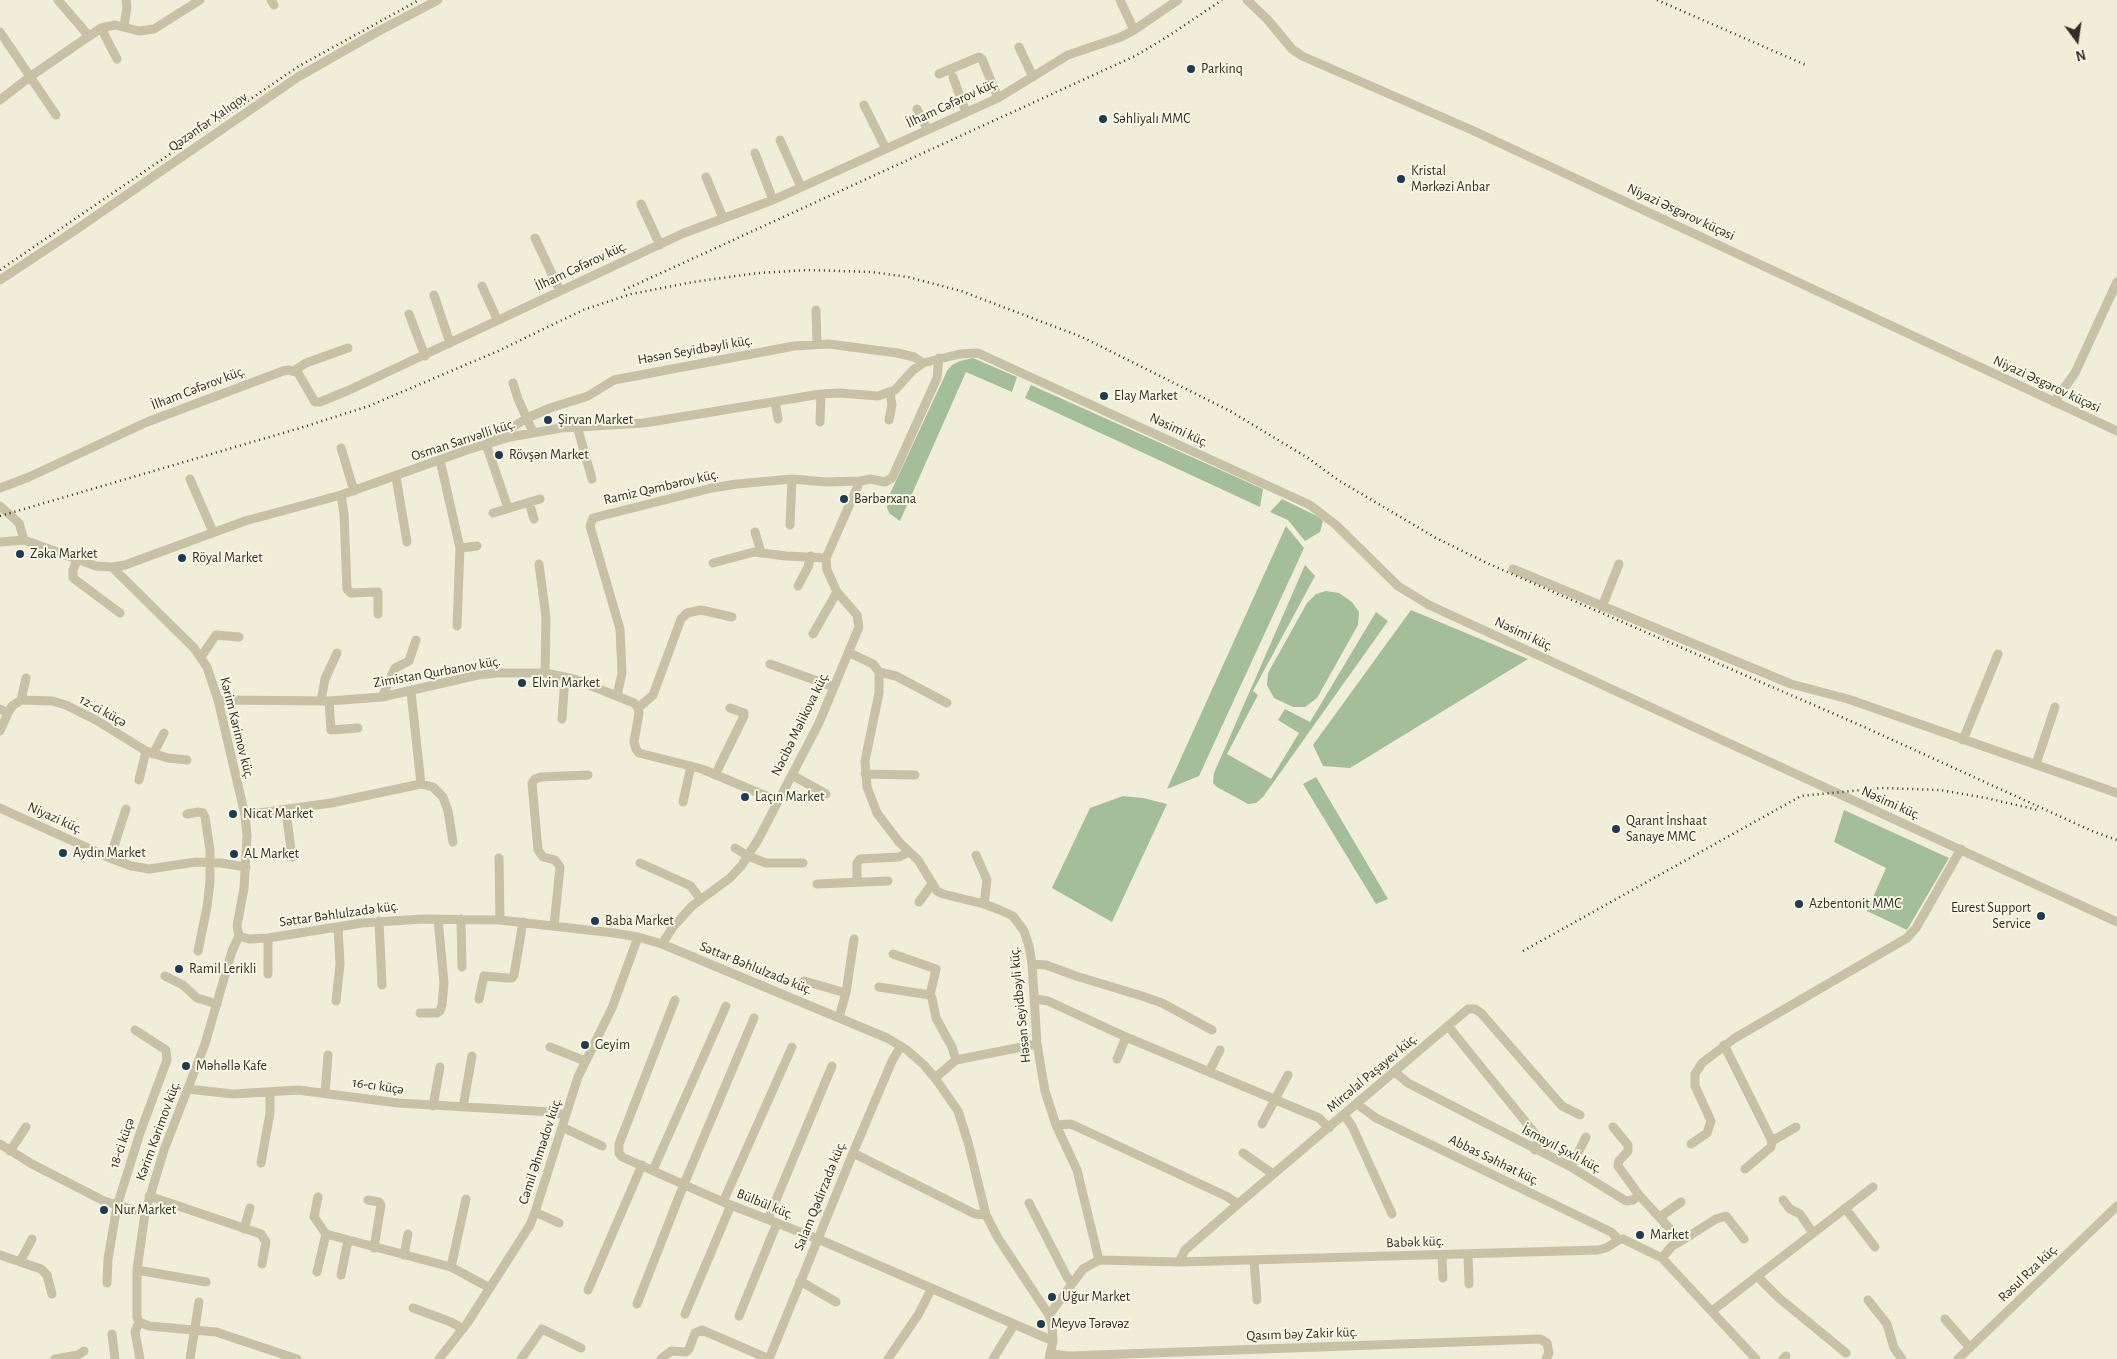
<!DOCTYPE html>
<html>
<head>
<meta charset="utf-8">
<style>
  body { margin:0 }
  #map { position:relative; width:2117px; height:1359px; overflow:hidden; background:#f0edd8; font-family:"Alegreya Sans",sans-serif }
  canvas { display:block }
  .north { position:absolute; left:2052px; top:15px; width:50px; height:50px; -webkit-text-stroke:4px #f8f6e4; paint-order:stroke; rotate:166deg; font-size:14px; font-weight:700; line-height:20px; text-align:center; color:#332f26 }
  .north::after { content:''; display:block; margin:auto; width:18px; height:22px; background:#332f26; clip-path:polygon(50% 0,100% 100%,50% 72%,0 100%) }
</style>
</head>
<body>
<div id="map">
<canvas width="2117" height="1359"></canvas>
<div class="north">N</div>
</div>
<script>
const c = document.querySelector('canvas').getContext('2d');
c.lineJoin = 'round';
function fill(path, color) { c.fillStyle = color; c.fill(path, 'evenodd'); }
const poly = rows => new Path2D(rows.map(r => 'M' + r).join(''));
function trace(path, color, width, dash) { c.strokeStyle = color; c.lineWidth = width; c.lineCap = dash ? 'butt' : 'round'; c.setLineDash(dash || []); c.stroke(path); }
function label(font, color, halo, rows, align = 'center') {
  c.font = font + ' "Alegreya Sans",sans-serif'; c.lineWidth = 4; c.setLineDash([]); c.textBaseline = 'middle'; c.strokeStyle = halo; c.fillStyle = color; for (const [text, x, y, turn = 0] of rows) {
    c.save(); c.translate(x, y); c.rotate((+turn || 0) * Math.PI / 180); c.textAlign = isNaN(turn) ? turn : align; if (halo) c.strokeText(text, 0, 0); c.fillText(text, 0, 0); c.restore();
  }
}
fill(poly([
  [973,358,1017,377,1012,392,966,372,900,521,890,514,887,508,888,498,947,371,952,365,960,361],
  [1031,385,1263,489,1260,507,1025,398],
  [1282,499,1319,517,1323,521,1320,532,1305,541,1288,520,1270,512],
  [1286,526,1304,548,1199,776,1167,789],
  [1305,565,1315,576,1253,691,1258,695,1227,754,1271,779,1299,733,1278,720,1285,709,1310,722,1376,612,1388,621,1263,797,1256,803,1248,804,1217,787,1213,783,1214,773],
  [1326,591,1339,593,1352,602,1359,612,1358,625,1317,698,1305,707,1293,707,1274,698,1267,685,1268,673,1307,603,1316,594],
  [1411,610,1528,659,1350,768,1323,766,1313,745],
  [1316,777,1388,899,1376,904,1303,784],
  [1123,796,1143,798,1167,804,1112,922,1052,888,1090,808],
  [1844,810,1949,858,1907,930,1867,911,1886,868,1834,842]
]), '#a4be99');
trace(poly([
  [58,0,88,35],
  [271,0,274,5],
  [1120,0,1134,30],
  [1247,0,1267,19,1292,49,1302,56,1474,131,2117,431],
  [124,26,127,7,126,0],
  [101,28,117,59],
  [0,32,56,115],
  [1019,47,1033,77],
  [939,74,979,57,982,59,998,98],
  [953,77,966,112],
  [0,100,31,76,101,28,115,25,139,31,154,29,200,0],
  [864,105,886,149],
  [917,109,927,129],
  [780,140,801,187],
  [755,153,773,200],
  [706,177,723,218],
  [641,204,660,245],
  [535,238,560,291],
  [0,280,74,231,298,77,377,32,438,0],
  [482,286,497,319],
  [434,295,450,343],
  [816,310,817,344],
  [409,314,425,356],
  [295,370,306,363,348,348],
  [513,383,518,399,533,432],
  [775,402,778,419],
  [2054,402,2075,373,2117,282],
  [889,420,892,405,890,393],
  [820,422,821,394],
  [577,426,592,479],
  [341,448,354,491],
  [440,460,460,548,457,626],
  [396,477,407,542],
  [190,479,213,532],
  [0,488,29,477,147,422,283,371,289,370,298,373,315,402,320,402,347,391,684,233,773,200,998,98,1068,55,1121,37,1134,30,1178,0],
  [341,495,344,514,347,589,351,593,378,592,378,614],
  [529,502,534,519],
  [0,506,19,523,24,540],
  [508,508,486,444,527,418,550,408,588,396,614,380,794,346,829,344,897,353,914,357,923,363],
  [493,513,540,499],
  [790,525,792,479],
  [755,532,761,552],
  [0,542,24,540,96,566,112,567,125,565,245,521,341,495,467,450,510,437,561,428,644,423,821,394,840,393,878,396,895,390,913,370,923,363,960,354,978,353,1310,505,1336,525,1398,586,1429,605,2117,922],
  [460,548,477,546],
  [77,560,73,570,73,578,120,613],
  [713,563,754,552,786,556,826,558],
  [539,564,546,617,545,673],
  [112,567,194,648,207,667,218,700,245,815,247,836,244,888,237,926,239,936,232,951,205,1044,164,1150,145,1213,137,1270,137,1317,139,1322,149,1326,216,1332,297,1359],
  [1513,569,1791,684,1848,699,2117,793],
  [798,586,808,567,811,556],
  [1602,607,1619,564],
  [813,634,837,592],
  [850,653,873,664,879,672,879,693,865,761,867,787,877,813,899,842,918,860,937,891,943,894,984,904,1000,910,1013,916,1024,931,1029,946,1032,964,1037,1044,1045,1091,1056,1125,1077,1170,1099,1260],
  [201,657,216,635,239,637],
  [770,664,834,687],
  [879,672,896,676,947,703],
  [617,696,622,673,620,629,590,526,593,518,712,488,737,484,792,479,826,482,860,481],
  [382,697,395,668,409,661,416,640],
  [21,700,26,678],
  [218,700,329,701,382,697,478,675,498,673,545,673,574,679,634,703,638,708,639,713,634,742,636,749,639,753,702,769,778,801],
  [321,701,325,679,337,653],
  [329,701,331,730,358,728],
  [638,708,653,695,681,619,687,613,701,610,732,617],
  [0,709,8,713,0,731],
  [8,713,12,706,21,700,52,701,66,705,96,720,146,751,168,758,187,760],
  [562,719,565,677],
  [1963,740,1998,654],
  [153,754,164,733],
  [2036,764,2055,707],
  [865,774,915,775],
  [715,775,744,716,744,713,730,708],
  [792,775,826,794],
  [139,780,146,751],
  [421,784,433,787,443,797,448,811,453,842],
  [683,802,691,766],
  [0,808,110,858,131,866,149,869,196,862,221,863,246,867],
  [286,811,292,857],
  [187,814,198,812,203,813,205,817,210,850,210,882,207,907,198,951],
  [245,815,331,803,421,784,411,692],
  [735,848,748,856,766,863,803,863],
  [976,855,987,880,984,904],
  [110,858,126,809],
  [499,858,500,920],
  [640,863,691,886,700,899],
  [857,882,857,863,860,859,899,857,909,852],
  [817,884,888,881],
  [919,902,932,884],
  [461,919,462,967],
  [379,921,382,985],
  [554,926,560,867,555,860,543,857,538,850,532,783,535,779,541,777,588,775],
  [239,936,249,939,268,938,362,923,423,919,500,920,614,933,638,937,662,944,887,1038,907,1050,924,1065,935,1078,958,1111,968,1142,986,1215,998,1238,1049,1315,1052,1325,1053,1341,1049,1359],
  [268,938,268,974],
  [662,944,673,927,692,906,730,878,742,865,759,838,819,723,859,627,857,615,837,592,827,570,826,558,860,481,870,479,885,482,892,478,937,378,939,358],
  [893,954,936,969,930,995],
  [1032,964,1046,965,1076,976,1142,996,1162,1003,1212,1030],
  [165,976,183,985,197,998,217,1004],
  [804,981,846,993],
  [879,987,930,995,932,998,936,1018,952,1047,956,1060,935,1078],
  [479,999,484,976,507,978,512,978,514,975,523,922],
  [1035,999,1048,1001,1126,1037,1319,1118,1329,1128],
  [675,1000,619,1144,619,1153,622,1157,723,1202,818,1239,1053,1341],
  [336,1001,340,964,338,927],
  [420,1013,437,1013,440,1011,442,1005,444,983,438,919],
  [839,1017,846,993,854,939],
  [1448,1026,1537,1136,1538,1141,1535,1150],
  [1724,1045,1772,1141,1771,1147,1745,1169],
  [550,1047,585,1061],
  [1117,1059,1126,1037],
  [956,1060,1037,1044],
  [1209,1072,1220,1050],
  [1395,1072,1408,1083,1571,1167,1626,1201,1633,1200,1639,1195,1681,1241,1672,1246,1662,1258],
  [188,1089,233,1094,298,1090,398,1103,552,1112,565,1115],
  [325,1093,328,1055],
  [1357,1104,1376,1118,1611,1232,1619,1240],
  [433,1106,440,1067],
  [463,1107,472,1056],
  [1344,1115,1352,1126,1392,1214],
  [1262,1124,1288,1075],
  [1056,1125,1071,1124,1226,1196,1238,1204],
  [562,1127,602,1146],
  [1613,1127,1628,1145,1628,1151,1619,1161,1618,1166,1639,1195],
  [1772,1141,1796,1127],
  [0,1144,32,1164,104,1201,145,1213],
  [1691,1144,1707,1133,1711,1121,1695,1086,1695,1074,1702,1063,1735,1038,1907,938,1916,928,1961,849],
  [10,1151,26,1127],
  [853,1153,975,1214,986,1215],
  [1243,1153,1273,1174],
  [261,1163,270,1113,270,1092],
  [1571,1167,1586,1137],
  [653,1170,726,1006],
  [149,1196,261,1234,266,1242,262,1264],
  [318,1197,314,1217,326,1234,451,1267,490,1288],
  [368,1200,379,1202,381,1205,374,1248],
  [1783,1200,1790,1209,1800,1214,1813,1233],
  [723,1202,792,1047],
  [1029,1203,1067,1277,1072,1283],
  [1845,1208,1875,1247],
  [535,1212,559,1223],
  [1660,1217,1681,1202],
  [768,1219,832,1066],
  [244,1229,250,1208],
  [1681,1241,1716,1219,1726,1216,1744,1239],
  [1468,1254,1469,1284],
  [0,1255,41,1269,47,1275,52,1294],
  [404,1255,408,1234],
  [1442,1255,1443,1278],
  [1254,1260,1257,1300],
  [20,1262,32,1239],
  [1179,1262,1185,1250,1238,1204,1468,1009,1475,1009,1481,1013,1562,1106,1580,1115],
  [451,1267,466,1199],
  [137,1270,206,1282],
  [317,1272,326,1234],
  [341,1275,348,1240],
  [1757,1276,1779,1298,1846,1353],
  [800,1281,836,1302],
  [107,1283,108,1259,117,1206,140,1133,167,1060,166,1050,135,1030],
  [588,1290,642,1165],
  [1868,1300,1887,1324,1894,1348,1902,1359],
  [637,1304,684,1184,754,1018],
  [413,1308,451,1322,463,1329],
  [1712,1311,1873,1187],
  [685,1314,731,1205],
  [1049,1315,1083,1269,1099,1260,1179,1262,1598,1250,1606,1248,1619,1240,1623,1239,1662,1258,1756,1359],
  [739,1316,777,1223],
  [1945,1319,1970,1348],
  [139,1322,135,1332,140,1359],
  [112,1334,115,1359],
  [1051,1354,1069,1356,1540,1339,1547,1343,1549,1353,1546,1359],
  [55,1359,78,1355,84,1351],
  [190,1359,199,1302],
  [439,1359,468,1322,530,1225,535,1212,578,1077,612,1008,638,937],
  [521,1359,542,1329,581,1348],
  [661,1359,671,1351,686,1352,689,1349,695,1333,702,1330,769,1359],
  [769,1359,853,1153,892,1061,901,1046],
  [888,1359,918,1315,931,1290],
  [993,1359,1014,1325],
  [1783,1359,1786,1356],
  [1958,1359,2117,1206]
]), '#c7c1a5', 9);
trace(poly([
  [1657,0,1808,66],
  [0,270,299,66,419,0],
  [624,290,1135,56,1167,37,1222,0],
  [0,516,300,428,369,406,498,351,583,310,631,294,693,282,758,273,808,270,871,272,908,277,961,291,1082,337,1230,411,1308,458,1338,480,1436,538,1489,564,1862,726,2092,831,2117,840],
  [1523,951,1801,796,1882,788,1940,790,1986,798,2038,810]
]), '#332f26', 2.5, [1, 4]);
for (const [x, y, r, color] of [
  [1191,69,5,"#1d3c53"],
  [1103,119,5,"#1d3c53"],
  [1401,179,5,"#1d3c53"],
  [1104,396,5,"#1d3c53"],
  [548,420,5,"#1d3c53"],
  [499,455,5,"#1d3c53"],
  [844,499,5,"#1d3c53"],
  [20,554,5,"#1d3c53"],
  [182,558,5,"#1d3c53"],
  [522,683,5,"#1d3c53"],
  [745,797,5,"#1d3c53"],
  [233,814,5,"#1d3c53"],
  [1616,829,5,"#1d3c53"],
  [63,853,5,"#1d3c53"],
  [234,854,5,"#1d3c53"],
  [1799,904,5,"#1d3c53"],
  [2041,916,5,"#1d3c53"],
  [595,921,5,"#1d3c53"],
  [179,969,5,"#1d3c53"],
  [585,1045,5,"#1d3c53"],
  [186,1066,5,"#1d3c53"],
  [104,1210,5,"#1d3c53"],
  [1640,1235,5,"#1d3c53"],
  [1052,1297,5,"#1d3c53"],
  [1041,1324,5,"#1d3c53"]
]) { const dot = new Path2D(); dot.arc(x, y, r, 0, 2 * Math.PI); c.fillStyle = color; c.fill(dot); trace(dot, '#f8f6e4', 2); }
label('14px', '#332f26', '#f8f6e4', [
  ["Parkinq",1201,69],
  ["Səhliyalı MMC",1113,119],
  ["Kristal",1411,171],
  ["Mərkəzi Anbar",1411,187],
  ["Elay Market",1114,396],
  ["Şirvan Market",558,420],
  ["Rövşən Market",509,455],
  ["Bərbərxana",854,499],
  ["Zəka Market",30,554],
  ["Röyal Market",192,558],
  ["Elvin Market",532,683],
  ["Laçın Market",755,797],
  ["Nicat Market",243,814],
  ["Qarant İnshaat",1626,821],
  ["Sanaye MMC",1626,837],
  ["Aydın Market",73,853],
  ["AL Market",244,854],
  ["Azbentonit MMC",1809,904],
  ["Eurest Support",2031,908,"right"],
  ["Service",2031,924,"right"],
  ["Baba Market",605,921],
  ["Ramil Lerikli",189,969],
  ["Geyim",595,1045],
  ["Məhəllə Kafe",196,1066],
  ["Nur Market",114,1210],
  ["Market",1650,1235],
  ["Uğur Market",1062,1297],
  ["Meyvə Tərəvəz",1051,1324]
], 'left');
label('14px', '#332f26', '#f8f6e4', [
  ["İlham Cəfərov küç.",952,103,-25],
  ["Qəzənfər Xalıqov",208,122,-35],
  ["Niyazi Əsgərov küçəsi",1681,212,25],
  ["İlham Cəfərov küç.",581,266,-25],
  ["Həsən Seyidbəyli küç.",695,350,-10],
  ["Niyazi Əsgərov küçəsi",2047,384,25],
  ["İlham Cəfərov küç.",198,388,-21],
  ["Nəsimi küç.",1179,430,25],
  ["Osman Sarıvəlli küç.",463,440,-18],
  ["Ramiz Qəmbərov küç.",661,487,-13],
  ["Nəsimi küç.",1524,634,25],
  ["Zimistan Qurbanov küç.",437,672,-10],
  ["12-ci küçə",103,711,29],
  ["Nəcibə Məlikova küç.",800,724,-64],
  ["Kərim Kərimov küç.",237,728,76],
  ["Nəsimi küç.",1891,803,24],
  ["Niyazi küç.",55,818,24],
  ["Səttar Bəhlulzadə küç.",339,914,-8],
  ["Səttar Bəhlulzadə küç.",756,968,22],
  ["Həsən Seyidbəyli küç.",1020,1005,-96],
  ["Mircəlal Paşayev küç.",1372,1073,-40],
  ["16-cı küçə",378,1086,8],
  ["Kərim Kərimov küç.",158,1131,-70],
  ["18-ci küçə",122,1143,-71],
  ["İsmayıl Şıxlı küç.",1562,1149,28],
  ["Cəmil Əhmədov küç.",540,1151,-72],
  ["Abbas Səhhət küç.",1494,1160,26],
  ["Salam Qədirzadə küç.",820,1196,-68],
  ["Bülbül küç.",765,1204,22],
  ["Babək küç.",1415,1242,-2],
  ["Rəsul Rza küç.",2028,1273,-44],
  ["Qasım bəy Zakir küç.",1302,1334,-2]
]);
</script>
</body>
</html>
